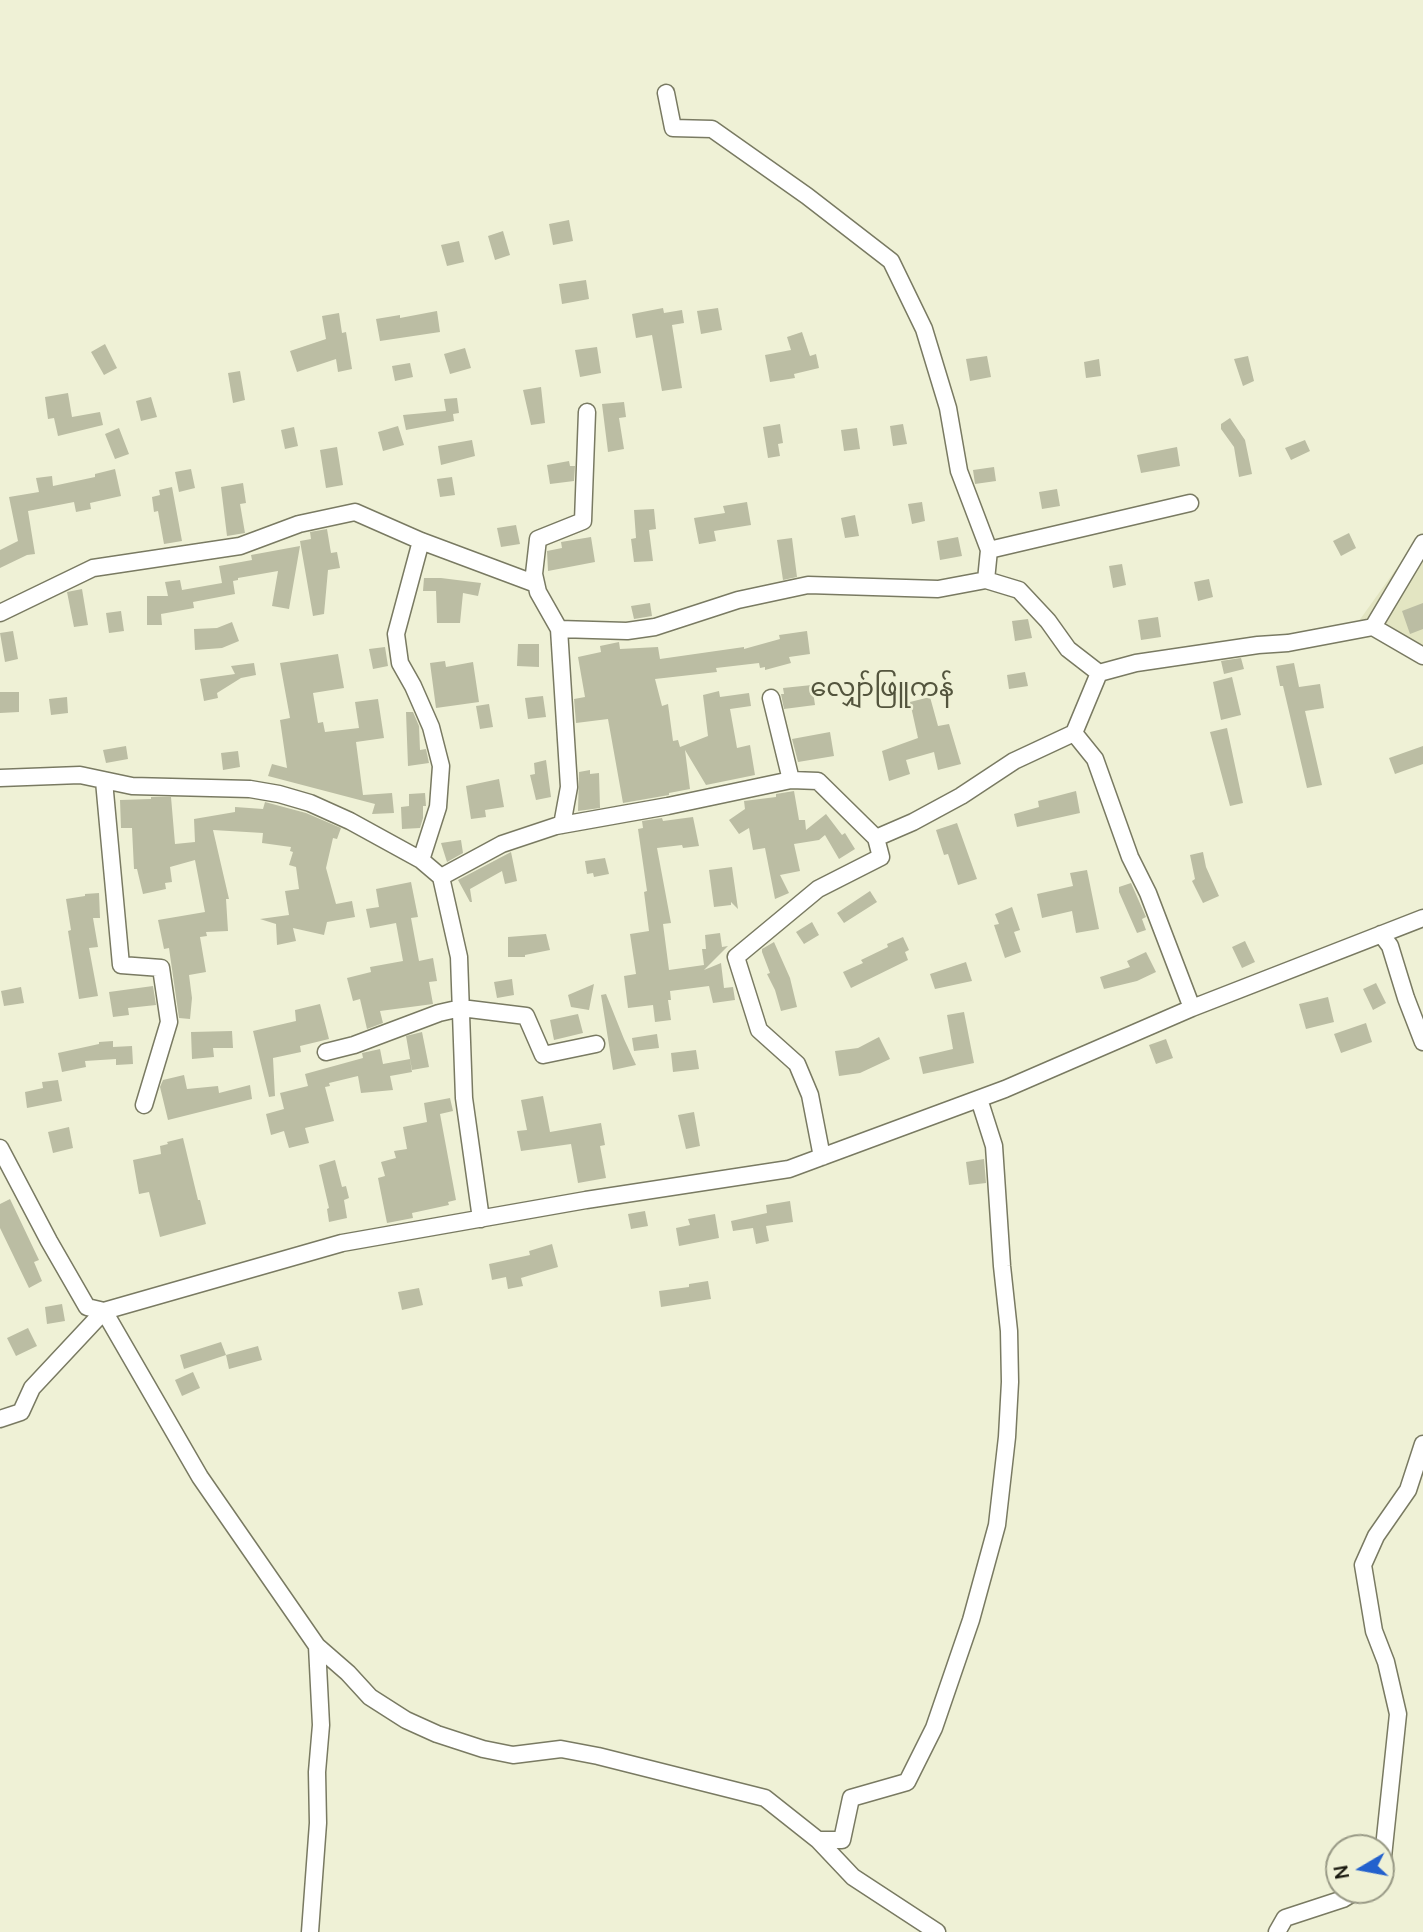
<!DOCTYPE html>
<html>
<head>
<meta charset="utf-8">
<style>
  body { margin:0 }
  #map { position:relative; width:1423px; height:1932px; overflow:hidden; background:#eff1d6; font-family:Manrope,sans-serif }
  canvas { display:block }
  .north { position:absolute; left:1325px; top:1834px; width:70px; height:70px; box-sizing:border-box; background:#eff1d6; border:2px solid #999a86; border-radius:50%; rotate:260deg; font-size:19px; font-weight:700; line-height:28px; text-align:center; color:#18180e }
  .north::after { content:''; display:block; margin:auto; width:24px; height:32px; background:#2361cd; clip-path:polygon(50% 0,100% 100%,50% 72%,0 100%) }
</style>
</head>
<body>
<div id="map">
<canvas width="1423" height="1932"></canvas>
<div class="north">N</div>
</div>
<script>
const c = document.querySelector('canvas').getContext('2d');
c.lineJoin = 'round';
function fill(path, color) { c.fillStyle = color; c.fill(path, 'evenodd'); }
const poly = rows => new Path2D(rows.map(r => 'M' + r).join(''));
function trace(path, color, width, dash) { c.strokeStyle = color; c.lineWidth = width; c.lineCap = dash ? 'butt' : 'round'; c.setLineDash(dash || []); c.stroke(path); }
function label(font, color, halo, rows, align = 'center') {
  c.font = font + ' Manrope,"Noto Sans Myanmar",sans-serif'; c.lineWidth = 5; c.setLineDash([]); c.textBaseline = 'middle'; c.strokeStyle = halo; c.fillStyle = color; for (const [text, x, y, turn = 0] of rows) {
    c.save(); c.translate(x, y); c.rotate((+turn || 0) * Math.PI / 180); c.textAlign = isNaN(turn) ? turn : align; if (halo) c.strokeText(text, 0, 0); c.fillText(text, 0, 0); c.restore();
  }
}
fill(poly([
  [1423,545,1423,666,1356,625,1409,551]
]), '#e3e5c2');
fill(poly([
  [569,220,573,241,553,245,549,224],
  [503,231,510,255,495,260,488,236],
  [459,241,464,262,447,266,441,245],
  [586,280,589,299,562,304,559,284],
  [663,308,664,313,682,310,684,323,672,325,682,388,662,391,652,335,636,338,632,314],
  [718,308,722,330,701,334,697,311],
  [437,311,440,332,380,341,376,319,400,315,400,318],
  [339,313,342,333,346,332,352,369,338,372,336,359,297,372,290,351,326,339,322,316],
  [802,332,810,356,816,354,819,368,794,374,795,378,770,382,765,355,791,350,787,337],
  [105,344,117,368,104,375,91,352],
  [597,347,601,373,580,377,575,350],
  [465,348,471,368,450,374,444,354],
  [987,356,991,377,970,381,966,359],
  [1248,356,1254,381,1243,386,1234,359],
  [1099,359,1101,376,1086,378,1084,362],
  [410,363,413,377,395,381,392,366],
  [240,371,245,400,233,403,228,373],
  [541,387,545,423,531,425,523,390],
  [68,393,72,417,100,412,103,425,58,436,54,418,48,419,45,397],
  [151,397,157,417,141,421,136,401],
  [457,398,459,413,453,414,454,421,406,430,403,415,446,411,444,399],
  [624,402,626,417,619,418,624,449,608,452,602,404],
  [1230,418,1245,440,1252,474,1239,477,1234,447,1221,429,1221,424],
  [780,424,783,443,778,444,780,456,768,458,763,427],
  [903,424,907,444,893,446,890,426],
  [398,426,404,445,383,451,378,432],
  [294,427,298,446,285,449,281,430],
  [119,428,129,454,115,459,105,434],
  [857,428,860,449,844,451,841,430],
  [472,440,475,456,441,465,438,446],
  [1305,440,1310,451,1291,460,1285,448],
  [337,447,343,485,326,488,320,450],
  [1177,447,1180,466,1141,473,1137,455],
  [569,461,570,466,575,466,574,481,550,484,547,465],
  [994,467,996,481,975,484,973,470],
  [115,469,121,496,90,503,91,509,76,512,74,502,28,511,35,554,27,555,0,568,0,550,18,541,9,497,39,492,36,478,52,476,53,486,95,477,95,474],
  [191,469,195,488,179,492,175,472],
  [452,477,455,495,440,497,437,479],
  [243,483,246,503,240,504,245,533,227,536,221,487],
  [172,487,182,541,164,544,158,511,154,512,152,497,160,495,159,490],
  [1057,489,1060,506,1042,509,1039,492],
  [747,502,751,525,714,531,716,541,699,544,694,518,725,513,723,506],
  [922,502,925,521,912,524,908,504],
  [654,509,656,529,649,530,653,561,634,562,631,539,636,538,634,510],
  [855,515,859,536,845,538,841,518],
  [516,525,520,544,501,547,497,528],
  [327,529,331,553,337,552,340,568,328,570,324,614,313,616,300,541,311,539,310,532],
  [1349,533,1356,548,1341,556,1333,541],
  [591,537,595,562,548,571,547,551,562,548,561,542],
  [958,537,962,556,940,560,937,541],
  [792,538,797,577,783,580,777,540],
  [300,546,289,609,272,606,278,571,238,578,238,580,233,581,235,594,193,602,194,608,161,614,162,625,147,625,147,596,168,596,165,582,180,580,182,590,222,583,219,566,252,560,251,555],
  [1122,564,1126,585,1113,588,1109,566],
  [424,578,441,578,481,583,478,596,463,593,460,623,437,623,436,591,423,591],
  [1209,579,1213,597,1198,601,1194,582],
  [82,589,88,625,74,627,67,592],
  [650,603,652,616,634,619,631,606],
  [1423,603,1423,629,1410,634,1402,611],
  [121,611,124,631,109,633,106,613],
  [1158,617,1161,637,1141,640,1138,620],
  [1028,619,1032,638,1015,641,1012,621],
  [232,622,239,641,222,648,195,650,194,629,217,628],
  [13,631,18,659,5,662,0,633],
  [807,631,810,654,789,657,791,663,765,670,765,667,760,668,759,663,716,668,717,672,655,679,662,706,668,704,673,741,678,740,680,747,708,736,703,695,719,691,720,697,749,693,751,706,730,709,737,748,750,745,755,775,706,785,685,750,690,789,669,793,669,795,623,803,608,719,576,723,574,699,585,697,578,657,601,652,600,646,619,642,620,649,658,647,660,659,744,647,744,649,780,639,779,635],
  [518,644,539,644,539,667,517,666],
  [385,647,388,666,373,669,369,649],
  [338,654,344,688,313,693,318,723,323,722,325,732,359,728,355,702,378,699,384,738,356,742,363,795,392,793,394,813,372,814,375,804,268,776,272,764,287,768,280,720,290,718,280,663],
  [1241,658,1244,669,1224,674,1221,661],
  [445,661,446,667,473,662,479,702,436,708,430,663],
  [254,663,256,675,241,678,217,693,218,698,204,701,200,679,235,674,231,666],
  [1294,663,1299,687,1320,684,1324,708,1305,711,1322,785,1307,788,1283,686,1280,686,1276,666],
  [1025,672,1028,686,1009,689,1007,675],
  [1232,677,1241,715,1221,720,1213,682],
  [812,685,815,705,784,709,781,694,784,694,783,688],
  [0,692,19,692,19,712,0,713],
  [543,696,546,717,528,719,525,698],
  [67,697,68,713,51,715,49,699],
  [930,697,938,726,949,724,961,764,938,770,934,752,906,760,910,774,889,781,882,751,918,738,910,702],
  [489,704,493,727,480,729,476,706],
  [406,712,413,712,419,726,420,750,426,749,429,763,408,766],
  [1227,728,1243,803,1230,806,1210,732],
  [830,732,834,756,798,762,792,739],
  [126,746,128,759,106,763,103,750],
  [1423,746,1423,764,1395,774,1389,758],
  [238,751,240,767,223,770,221,753],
  [546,760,551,797,536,800,530,775,535,774,534,763],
  [590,770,590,774,599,773,600,808,578,811,579,772],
  [499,779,504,807,485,810,486,817,471,819,466,786],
  [794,791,799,820,805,820,806,830,826,814,842,835,845,833,855,849,839,859,825,835,819,840,794,844,800,871,780,875,789,893,775,899,765,848,753,850,749,828,739,834,729,820,745,809,744,801,776,797,776,794],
  [1076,791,1080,813,1017,827,1014,814,1039,807,1038,801],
  [425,793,426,806,423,806,423,818,420,828,402,829,401,807,409,806,409,794],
  [151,797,171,797,175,844,195,842,194,819,235,812,235,807,263,809,265,802,306,813,341,828,337,839,333,838,326,868,336,904,352,901,355,917,327,922,324,935,293,928,296,941,277,945,276,924,260,919,289,915,285,891,299,889,296,867,289,865,293,852,290,851,291,847,262,843,263,833,213,830,229,899,226,899,228,931,206,932,207,936,200,937,206,972,189,975,192,998,190,1019,179,1018,169,948,164,949,158,920,205,912,195,860,170,867,172,882,165,883,166,889,143,894,137,869,134,869,132,828,121,828,120,800,151,799],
  [693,817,699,846,683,848,682,845,657,848,671,923,663,924,669,970,704,965,702,949,706,949,705,935,720,933,722,947,728,946,704,970,721,963,724,988,733,987,735,1000,713,1003,709,986,670,991,671,1000,668,1000,671,1020,655,1022,653,1005,628,1008,624,976,636,974,630,934,649,931,644,892,647,891,638,829,643,828,642,821,662,818,663,821],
  [957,823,977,879,958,885,948,854,944,855,936,830],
  [461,840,463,853,447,862,441,843],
  [511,852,517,881,505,884,502,871,470,889,472,902,470,902,458,880],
  [1203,852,1206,867,1219,896,1203,903,1192,881,1195,879,1190,855],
  [605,858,609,874,594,877,593,873,587,874,585,861],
  [732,867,738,909,731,902,731,905,714,907,709,870],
  [1087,870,1099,929,1076,933,1072,911,1042,918,1037,894,1073,886,1070,873],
  [411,882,418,917,411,918,419,961,433,958,437,981,429,982,433,1004,380,1011,383,1023,367,1029,360,999,353,1001,347,978,371,972,370,967,403,961,396,923,370,928,366,909,379,907,376,889],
  [1131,883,1146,917,1142,919,1146,930,1137,933,1119,892,1119,887],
  [870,891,877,902,844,923,837,913],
  [99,893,100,918,93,918,98,947,89,948,98,996,79,999,68,931,71,930,66,899,85,896,85,894],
  [1012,907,1020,930,1014,932,1021,952,1005,958,994,925,999,924,995,914],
  [812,922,819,935,804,944,796,932],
  [546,934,550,950,525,955,525,957,508,957,508,937],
  [903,937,909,950,905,952,908,960,851,988,843,972,863,963,861,960,888,947,887,944],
  [1245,941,1255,962,1242,968,1232,947],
  [774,942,790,978,797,1007,781,1011,775,990,767,974,770,973,762,952,762,949],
  [1146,952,1156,972,1137,981,1104,989,1100,977,1130,967,1127,961],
  [966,962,972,981,935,989,930,974],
  [512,979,514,995,497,998,494,982],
  [1376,983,1386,1003,1373,1010,1363,989],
  [594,984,589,1010,571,1007,568,995],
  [153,986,156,1005,128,1008,129,1015,113,1017,109,992],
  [21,987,24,1003,4,1006,1,991],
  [606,994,624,1039,636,1065,613,1070,601,995],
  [1328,997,1334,1022,1306,1029,1299,1004],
  [320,1004,329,1039,300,1046,301,1052,273,1058,275,1096,269,1097,253,1031,296,1021,295,1010],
  [964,1012,974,1063,923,1074,919,1057,953,1049,947,1015],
  [578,1014,583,1033,554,1040,550,1020],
  [1366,1023,1372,1042,1341,1053,1334,1034],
  [232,1031,233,1048,213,1048,214,1057,192,1059,191,1032],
  [422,1032,429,1067,412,1070,406,1036],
  [657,1034,659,1048,634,1051,632,1038],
  [879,1037,890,1059,860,1073,839,1076,835,1051,858,1048],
  [1166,1039,1173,1058,1156,1064,1149,1045],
  [113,1041,113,1047,132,1046,133,1064,116,1065,116,1059,85,1061,86,1067,62,1072,58,1053,99,1044,99,1042],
  [380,1049,383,1064,410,1059,412,1072,390,1076,393,1090,361,1093,358,1076,329,1083,330,1086,325,1087,334,1121,305,1128,309,1143,289,1148,284,1131,271,1135,266,1114,284,1109,280,1093,308,1086,305,1074,363,1058,362,1053],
  [696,1050,699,1069,673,1072,671,1053],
  [184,1075,187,1089,218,1086,219,1093,250,1085,252,1099,168,1120,160,1087,163,1080],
  [58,1080,62,1101,27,1108,25,1092,43,1088,42,1082],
  [543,1096,550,1132,601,1123,605,1145,600,1146,606,1178,578,1183,571,1144,521,1151,517,1131,527,1130,521,1100],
  [450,1098,453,1111,440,1114,456,1200,448,1202,449,1205,412,1213,413,1218,387,1223,378,1178,385,1176,381,1162,396,1158,394,1151,407,1149,403,1127,427,1122,424,1103],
  [694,1112,700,1146,686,1149,678,1115],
  [69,1127,73,1148,53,1153,48,1132],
  [183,1138,198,1200,200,1200,206,1224,160,1237,149,1192,139,1194,133,1160,161,1154,160,1146,168,1144,167,1142],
  [984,1159,986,1183,969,1185,966,1162],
  [335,1160,342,1187,346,1186,349,1198,344,1200,347,1218,329,1222,327,1209,329,1208,319,1165],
  [10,1199,39,1260,34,1262,42,1281,29,1288,0,1228,0,1204],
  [790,1201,793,1222,766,1226,769,1241,756,1244,753,1228,733,1231,731,1221,767,1213,766,1205],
  [645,1211,648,1226,631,1229,628,1214],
  [715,1214,719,1238,679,1246,676,1228,690,1225,688,1219],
  [552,1244,558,1267,521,1278,523,1286,508,1289,506,1277,492,1280,489,1264,530,1255,529,1251],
  [708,1281,711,1299,661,1307,659,1291,689,1287,689,1284],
  [419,1288,423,1305,402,1310,398,1292],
  [62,1304,65,1321,47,1324,45,1307],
  [28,1328,37,1346,16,1356,7,1338],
  [221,1342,226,1355,258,1346,262,1360,229,1369,226,1355,184,1369,180,1355],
  [193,1372,200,1388,182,1396,175,1380]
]), '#bbbda3');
const street = poly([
  [666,93,673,128,712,129,807,196,891,261,924,329,948,408,959,471,989,550],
  [421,541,396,634,400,663,413,686,431,727,441,766,438,807,421,860],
  [986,580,989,550,1190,503],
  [0,613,93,568,240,546,299,524,355,512,421,541,536,584],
  [1373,627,1423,543],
  [559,629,627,631,655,627,738,600,808,585,938,589,986,580,1019,590,1048,621,1068,649,1099,673],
  [1074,733,1095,759,1130,857,1148,893,1192,1008],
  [0,778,80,775,132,786,250,789,279,794,310,803,350,821,421,860,441,877,459,957,464,1098,481,1219],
  [791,780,818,781,876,838,913,822,961,796,1014,761,1074,733,1099,673,1136,663,1258,645,1288,643,1373,627,1423,656],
  [104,781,121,965,161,968,169,1022,144,1105],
  [562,825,569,787,559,629,538,592,534,574,538,539,583,521,587,412],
  [441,877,502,844,556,826,668,806,791,780,771,698],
  [1381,934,1390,946,1406,998,1423,1042],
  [326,1052,354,1045,439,1013,461,1008,526,1016,543,1055,596,1044],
  [0,1148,49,1241,87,1307,104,1311,200,1477,317,1646,321,1725,317,1772,318,1823,310,1932],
  [822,1157,810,1095,797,1064,759,1030,736,957,818,889,881,857,876,838],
  [0,1419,21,1412,32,1388,104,1311,342,1243,586,1200,789,1169,1005,1089,1192,1008,1423,918],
  [317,1646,348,1673,370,1697,406,1720,437,1734,483,1749,513,1755,561,1749,598,1756,765,1798,818,1840,853,1877,937,1932],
  [818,1840,842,1840,851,1798,907,1782,934,1728,971,1620,997,1525,1007,1437,1010,1382,1009,1331,1002,1266,994,1146,979,1099],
  [1381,1876,1398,1714,1386,1662,1374,1631,1363,1565,1376,1536,1408,1490,1423,1444],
  [1277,1932,1285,1918,1343,1899,1358,1890]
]);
trace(street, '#797a62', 19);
trace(street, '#fff', 16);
label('26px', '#53543d', '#eff1d6', [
  ["လျှော်ဖြူကန်",882,689]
]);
</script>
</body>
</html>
